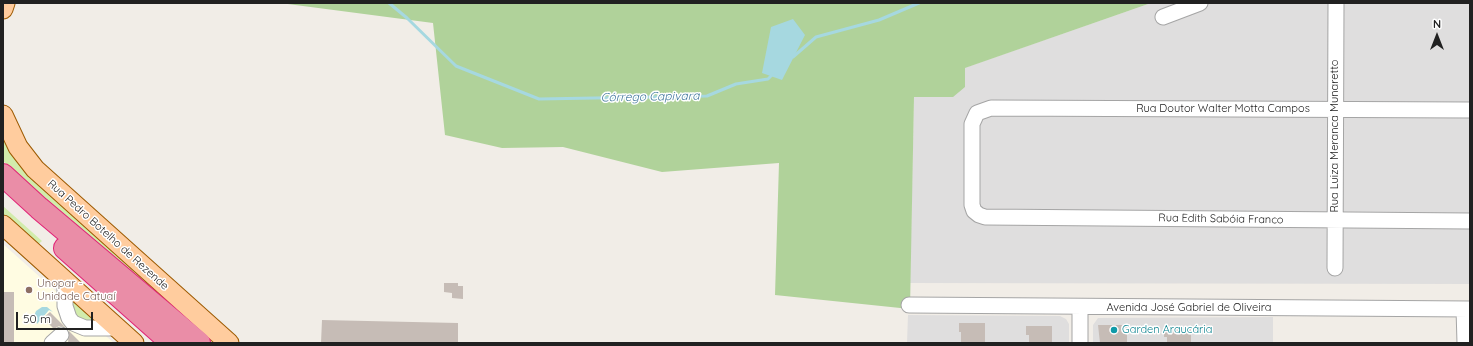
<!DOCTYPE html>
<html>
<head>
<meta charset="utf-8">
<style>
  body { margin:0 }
  #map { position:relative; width:1473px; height:346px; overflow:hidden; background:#f1ede7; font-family:Quicksand,sans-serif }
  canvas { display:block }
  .frame { position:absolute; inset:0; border:4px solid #212121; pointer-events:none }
  .north { position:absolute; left:1417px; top:16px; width:40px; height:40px; -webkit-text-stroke:3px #fff; paint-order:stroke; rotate:0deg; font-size:11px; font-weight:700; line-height:16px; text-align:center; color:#212121 }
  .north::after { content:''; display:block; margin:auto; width:14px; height:18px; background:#212121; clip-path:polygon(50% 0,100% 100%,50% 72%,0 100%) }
  .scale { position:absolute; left:16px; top:312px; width:77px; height:18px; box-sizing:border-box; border:2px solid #212121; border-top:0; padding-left:5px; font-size:12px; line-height:14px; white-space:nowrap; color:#212121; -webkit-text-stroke:3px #fff; paint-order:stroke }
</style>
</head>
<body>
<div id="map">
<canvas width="1473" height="346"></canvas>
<div class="frame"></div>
<div class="north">N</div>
<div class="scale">50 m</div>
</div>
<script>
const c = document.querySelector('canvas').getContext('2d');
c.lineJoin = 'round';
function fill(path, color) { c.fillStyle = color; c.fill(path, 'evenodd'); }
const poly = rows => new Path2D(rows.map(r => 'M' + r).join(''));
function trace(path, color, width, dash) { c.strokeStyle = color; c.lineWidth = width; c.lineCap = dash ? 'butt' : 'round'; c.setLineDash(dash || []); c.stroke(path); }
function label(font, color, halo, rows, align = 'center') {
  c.font = font + ' Quicksand,sans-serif'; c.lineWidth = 3; c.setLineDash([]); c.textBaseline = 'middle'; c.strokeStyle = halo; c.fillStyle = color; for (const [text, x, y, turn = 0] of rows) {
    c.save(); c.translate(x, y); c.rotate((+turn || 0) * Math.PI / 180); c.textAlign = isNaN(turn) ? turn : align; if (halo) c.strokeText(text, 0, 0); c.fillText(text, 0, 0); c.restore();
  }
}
fill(poly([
  [1151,3,1470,3,1470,284,910,283,914,97,965,87,964,68],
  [908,315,1060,316,1066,319,1069,324,1069,343,907,343],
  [1273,317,1273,343,1093,343,1093,325,1098,318]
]), '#dfdede');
fill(poly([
  [3,244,107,337,114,343,3,343]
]), '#fffce2');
fill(poly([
  [3,135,212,337,207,343,203,343,3,161],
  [3,206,42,241,35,247,3,218],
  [70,297,98,323,77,319]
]), '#d2ecac');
fill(poly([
  [280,3,1151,3,965,68,965,87,953,97,914,97,910,309,775,295,779,163,662,172,563,147,502,148,445,135,433,23]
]), '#b0d29a');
fill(poly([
  [793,19,805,35,782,80,762,73,771,27],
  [42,307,47,307,53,312,49,310,37,324,34,316,36,311]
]), '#a6d8e0');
trace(poly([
  [389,3,407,18,456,66,539,99,707,96,736,84,768,79,773,74],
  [793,57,816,37,879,20,919,3]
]), '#a6d8e0', 3);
fill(poly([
  [444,283,458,283,458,286,463,286,463,299,452,298,452,293,444,292],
  [3,292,14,292,14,343,3,343],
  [50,312,65,327,59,326,54,329,43,318],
  [322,320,458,323,458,343,321,343],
  [959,323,985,323,985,343,961,343,961,332,959,332],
  [1098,325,1130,325,1130,334,1127,334,1127,343,1100,343],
  [1026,326,1052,326,1052,343,1029,343,1029,335,1026,335],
  [1164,328,1191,328,1191,343,1167,343,1167,337,1164,337],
  [69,331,81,343,68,343]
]), '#c6bcb6');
const minor = poly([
  [1163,17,1200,3],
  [1470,110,991,108,977,113,972,124,972,205,974,211,979,215,985,217,1470,221],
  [1335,268,1336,3],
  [65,281,65,306,69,318,73,323,85,328,118,328],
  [909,305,1470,309],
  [1080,307,1080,343],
  [1464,309,1465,343],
  [52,343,61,335]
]);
const major = poly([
  [3,9,5,3],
  [3,115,18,147,35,169,229,343],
  [3,225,134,343]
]);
const highway = poly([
  [3,175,39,208,199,343],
  [65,248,172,343]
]);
trace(minor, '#a5a5a5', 17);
trace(major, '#9d5a00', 21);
trace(highway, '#e12276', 24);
trace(minor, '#fff', 15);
trace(major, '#ffcc9e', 19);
trace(highway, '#ea8da7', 22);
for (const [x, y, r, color] of [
  [29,290,4,"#8d6e63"],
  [1114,330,4,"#0f9aa8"]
]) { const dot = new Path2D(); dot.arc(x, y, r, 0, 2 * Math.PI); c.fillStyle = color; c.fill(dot); trace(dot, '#fff', 1.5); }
label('11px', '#212121', '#fff', [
  ["Rua Doutor Walter Motta Campos",1223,109],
  ["Rua Luiza Meranca Munaretto",1335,136,-90],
  ["Rua Edith Sabóia Franco",1221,219,1],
  ["Rua Pedro Botelho de Rezende",108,235,42],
  ["Avenida José Gabriel de Oliveira",1189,308]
]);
label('11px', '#785e54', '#fff', [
  ["Unopar -",37,284],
  ["Unidade Catuaí",37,297]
], 'left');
label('11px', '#0d838f', '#fff', [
  ["Garden Araucária",1122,330]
], 'left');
label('italic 12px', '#41779c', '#fff', [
  ["Córrego Capivara",650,97,-1]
]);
</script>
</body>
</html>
